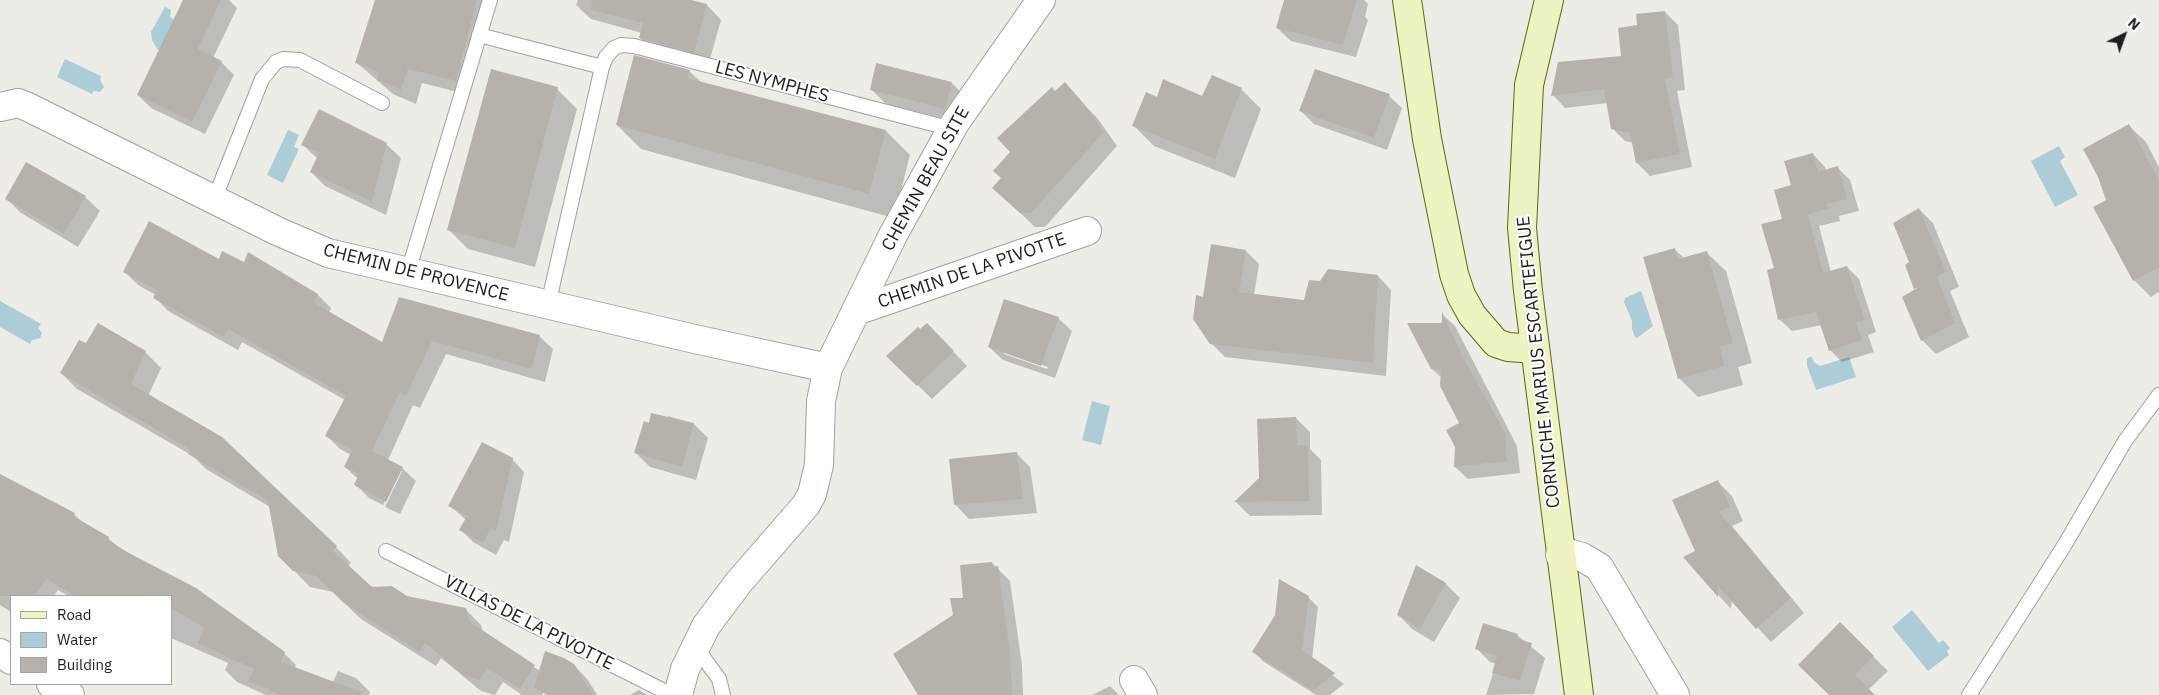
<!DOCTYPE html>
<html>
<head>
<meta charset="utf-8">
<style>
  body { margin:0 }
  #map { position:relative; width:2159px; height:695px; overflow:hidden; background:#eeece6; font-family:"IBM Plex Sans",sans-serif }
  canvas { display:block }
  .legend { position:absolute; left:10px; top:595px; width:162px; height:90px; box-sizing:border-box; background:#fff; border:1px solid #a5a5a5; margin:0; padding:6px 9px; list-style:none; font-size:15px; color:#1f1f1f }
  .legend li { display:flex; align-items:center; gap:10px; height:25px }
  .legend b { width:25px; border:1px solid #a5a5a5 }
  .north { position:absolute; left:2099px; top:10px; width:50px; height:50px; -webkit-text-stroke:4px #fff; paint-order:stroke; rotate:42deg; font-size:14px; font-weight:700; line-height:20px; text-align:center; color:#1f1f1f }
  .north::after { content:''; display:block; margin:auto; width:18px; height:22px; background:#1f1f1f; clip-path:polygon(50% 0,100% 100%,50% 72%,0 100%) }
</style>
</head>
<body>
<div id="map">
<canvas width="2159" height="695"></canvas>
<ul class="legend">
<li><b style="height:6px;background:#eff2c1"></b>Road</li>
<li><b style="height:14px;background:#accdd7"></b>Water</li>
<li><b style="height:14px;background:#b7b1ac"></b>Building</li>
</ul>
<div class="north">N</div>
</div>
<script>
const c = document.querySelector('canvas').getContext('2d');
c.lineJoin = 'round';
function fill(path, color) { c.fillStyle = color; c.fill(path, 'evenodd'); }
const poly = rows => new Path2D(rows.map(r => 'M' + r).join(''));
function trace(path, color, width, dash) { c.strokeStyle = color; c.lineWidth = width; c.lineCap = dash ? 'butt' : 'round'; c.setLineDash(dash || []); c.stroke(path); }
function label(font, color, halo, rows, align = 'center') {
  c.font = font + ' "IBM Plex Sans",sans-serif'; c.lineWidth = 4; c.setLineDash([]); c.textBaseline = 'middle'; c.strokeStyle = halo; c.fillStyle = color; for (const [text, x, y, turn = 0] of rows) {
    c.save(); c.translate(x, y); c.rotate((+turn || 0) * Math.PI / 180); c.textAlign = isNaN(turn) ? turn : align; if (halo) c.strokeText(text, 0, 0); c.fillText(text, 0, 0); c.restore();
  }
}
fill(poly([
  [165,7,171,10,170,17,177,21,173,58,158,50,152,40,151,32],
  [65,59,101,76,100,80,104,87,100,92,94,91,92,94,57,77],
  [288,130,299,135,294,147,299,149,283,183,267,175],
  [2059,146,2065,157,2060,161,2078,195,2055,207,2031,161],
  [1641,291,1653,326,1637,338,1635,337,1632,329,1632,321,1624,302,1625,298],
  [0,301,41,324,38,328,42,333,40,338,32,340,30,344,0,327],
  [1811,356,1814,362,1820,366,1849,357,1856,377,1816,390,1807,366,1807,359],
  [1092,401,1110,406,1101,445,1082,440],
  [1912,610,1939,643,1943,640,1950,648,1947,651,1949,655,1928,671,1892,627]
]), '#accdd7');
fill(poly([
  [184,0,229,0,237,8,213,58,221,62,234,75,205,134,151,108,138,95],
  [377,0,494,0,470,95,422,83,416,104,393,94,357,63],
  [578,0,686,0,707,5,721,20,708,66,654,52,640,38,642,33,591,19,576,5],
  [1286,0,1364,0,1368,4,1365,17,1368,20,1356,57,1291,41,1277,28],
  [1665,12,1678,25,1685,90,1677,91,1692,167,1650,176,1637,163,1633,143,1625,141,1612,128,1607,103,1565,108,1553,95,1623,57,1639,26],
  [689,71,701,82,886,131,910,155,894,218,641,149,617,125],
  [952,83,966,97,959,122,886,104,872,90],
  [557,89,577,109,535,267,468,249,448,229],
  [1241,89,1261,109,1235,178,1154,146,1134,126,1157,98,1202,97],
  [1055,92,1078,98,1098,119,1117,146,1045,227,1035,227,994,188,1002,178,1012,151],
  [1389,96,1402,108,1387,150,1314,124,1301,111],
  [2129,126,2146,142,2159,167,2159,292,2151,297,2134,280,2111,199],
  [386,144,401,158,386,215,325,186,311,172,318,159,303,145],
  [1813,154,1825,167,1826,171,1838,168,1850,180,1859,211,1839,216,1840,221,1819,226,1831,272,1847,267,1859,279,1876,332,1868,335,1874,352,1842,362,1830,350,1822,325,1792,331,1779,319,1775,269,1784,220,1792,186],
  [85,197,100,211,78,247,21,213,7,199],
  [1919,209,1933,223,1959,287,1950,291,1969,337,1936,354,1922,340,1917,290,1911,263],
  [1675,250,1684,258,1706,252,1726,271,1752,363,1738,367,1743,385,1698,397,1679,378],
  [1246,251,1259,264,1254,295,1304,301,1320,282,1378,276,1391,290,1386,376,1225,357,1211,343,1204,298],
  [249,254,318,295,331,308,329,313,383,344,399,299,539,336,553,349,545,382,446,354,420,408,413,405,388,460,402,468,416,481,400,514,385,507,402,471,399,471,383,505,369,498,356,485,358,479,345,467,351,455,340,449,326,435,345,400,242,342,238,350,168,311,155,297,156,295,138,285,124,271,219,260,244,264],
  [1443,315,1455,326,1517,446,1520,473,1468,479,1455,467,1461,423,1442,378,1432,369],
  [1058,318,1072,331,1055,378,1003,360,989,347],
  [1004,351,1048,367,1047,369,1004,354],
  [941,339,967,366,932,399,888,356],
  [86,345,145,352,161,368,148,396,336,547,351,563,348,566,372,589,465,609,481,625,483,632,540,671,574,665,588,680,597,695,550,695,546,688,542,695,522,695,503,682,495,695,481,691,441,658,436,666,361,619,333,592,310,587,279,555,270,507,206,469,193,456,77,389,61,373],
  [668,416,694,424,708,438,696,480,650,467,636,453,650,424,668,419],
  [1296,418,1310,432,1310,449,1321,460,1322,515,1250,516,1236,502,1260,478],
  [1016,453,1030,467,1037,513,969,519,955,504],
  [512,459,524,472,509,542,504,540,496,555,473,542,461,530,466,520,449,505],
  [0,475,74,514,85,525,108,538,117,546,284,653,296,665,283,695,266,695,237,682,225,670,228,663,171,638,171,596,68,596,58,590,54,596,11,596,11,612,0,605],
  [1717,481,1732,496,1743,521,1732,526,1804,613,1771,642,1732,600,1731,609,1685,558,1696,552],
  [992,563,1010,581,1022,665,1023,695,920,695,954,616,964,599],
  [1416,567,1446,584,1460,598,1434,642,1412,629,1398,614],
  [1308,597,1318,607,1312,659,1344,684,1330,695,1316,695,1264,662,1254,652],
  [1840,624,1888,671,1868,690,1874,695,1830,695],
  [1517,635,1545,658,1534,694,1486,695,1496,664,1490,662,1476,648],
  [338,671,356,678,370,692,369,695,327,695],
  [1110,686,1119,695,1092,695],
  [639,690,647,695,630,695]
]), '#0003');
fill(poly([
  [183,0,221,0,198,49,222,61,192,122,137,95],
  [375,0,477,0,456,81,408,69,401,90,377,80,379,72,355,63],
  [592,0,691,0,707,4,694,53,639,38,643,23,591,10],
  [1284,0,1357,0,1343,45,1276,28],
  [1665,11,1673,77,1665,79,1680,154,1636,163,1630,133,1611,129,1604,89,1551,96,1558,62,1621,56,1618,28,1637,25,1636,14],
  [634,55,690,70,687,78,886,130,869,194,616,125],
  [876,63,952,82,945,109,870,90],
  [491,69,558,87,515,248,447,230],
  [1315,69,1390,94,1374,138,1299,111],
  [1212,75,1242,88,1215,159,1132,126,1146,92,1157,97,1163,79,1202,96],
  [1065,82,1084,104,1104,132,1031,213,1020,213,992,188,1001,178,993,171,1010,152,997,138,1052,87,1055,91],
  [319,109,387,143,372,202,310,172,319,153,301,145],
  [2129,124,2159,180,2159,267,2133,281,2093,207,2106,200,2098,177,2083,149],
  [1813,153,1818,172,1838,166,1847,199,1827,204,1828,209,1808,214,1823,273,1847,266,1865,320,1856,323,1862,340,1829,351,1816,312,1778,320,1767,270,1774,268,1761,224,1782,219,1774,190,1791,185,1784,161],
  [26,162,86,196,64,234,5,199],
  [1919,208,1946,272,1937,277,1955,323,1921,341,1902,297,1924,284,1914,289,1905,265,1909,262,1893,223],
  [149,221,219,259,222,251,244,262,248,252,318,294,314,303,382,342,399,297,540,335,532,369,432,341,406,396,400,392,372,451,403,467,386,502,354,485,359,474,344,467,352,450,325,436,346,396,228,329,224,337,153,298,157,290,123,272],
  [1211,244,1246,250,1239,292,1304,300,1309,280,1320,281,1328,269,1378,275,1373,363,1210,344,1193,319,1196,295,1203,297],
  [1675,248,1678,259,1707,251,1733,343,1720,347,1724,366,1678,379,1643,257],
  [1004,299,1059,317,1041,366,988,347],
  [1442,312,1463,357,1505,433,1507,461,1454,467,1455,447,1446,430,1459,423,1440,386,1441,370,1431,369,1407,323,1442,323],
  [98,323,146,351,131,384,222,437,337,546,333,551,372,587,392,586,407,596,466,608,470,622,535,665,520,689,487,668,479,680,464,676,425,643,420,652,344,603,316,576,293,571,278,556,268,501,188,454,191,450,60,373,79,340,86,343],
  [927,323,954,351,917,386,886,356,918,327,920,329],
  [651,413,694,423,682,467,634,453,644,421,649,423],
  [1296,417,1297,445,1308,445,1309,501,1234,502,1259,478,1257,419],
  [482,442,513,458,496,531,491,528,483,543,459,530,467,516,448,506],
  [1017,452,1023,499,954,505,949,459],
  [0,474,75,513,73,516,109,537,108,540,127,552,196,588,285,652,281,662,361,692,361,695,280,695,248,681,254,669,197,643,205,628,171,608,171,596,74,596,46,579,35,596,0,596],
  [1718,480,1730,507,1719,512,1791,598,1756,629,1718,586,1718,597,1683,557,1695,551,1672,500],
  [992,562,993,567,998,566,1010,651,1012,695,918,695,893,654,953,615,950,598,963,598,960,565],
  [1416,565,1446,583,1420,629,1397,615],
  [1279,579,1309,596,1302,650,1335,673,1313,691,1252,652,1275,615],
  [1840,622,1874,656,1855,675,1875,695,1829,695,1798,665],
  [1483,623,1518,634,1517,639,1532,643,1520,681,1492,673,1497,656,1475,649],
  [545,651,564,658,574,664,593,695,547,695,534,687]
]), '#b7b1ac');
const lane = poly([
  [479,35,602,67],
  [214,200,262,79,276,62,283,59,300,60,382,103],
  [408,272,490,0],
  [548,305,602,67,606,57,614,48,621,45,634,46,952,129],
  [386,551,672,695],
  [695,646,719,679,723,695],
  [1969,695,2064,546,2125,441,2159,395]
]);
const street = poly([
  [0,107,18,103,28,107,277,231,328,253,699,340,828,368],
  [856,311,1087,231],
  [1560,555,1572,554,1582,557,1599,567,1675,695],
  [0,653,11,660],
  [1134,680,1143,695],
  [51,684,70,695],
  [678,695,685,669,706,626,739,582,806,505,812,494,819,465,821,401,828,368,893,235,955,123,1041,0]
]);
const secondary = poly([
  [1407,0,1427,139,1454,274,1461,295,1472,315,1496,343,1508,347,1535,349],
  [1549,0,1529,85,1522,228,1528,291,1579,695]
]);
trace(lane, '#a0a0a0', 16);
trace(street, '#a0a0a0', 30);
trace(secondary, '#5f6912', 30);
trace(lane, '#fff', 14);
trace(street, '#fff', 28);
trace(secondary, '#eff2c1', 28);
label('18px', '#1f1f1f', '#fff', [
  ["LES NYMPHES",772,82,15],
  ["CHEMIN BEAU SITE",926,179,-61],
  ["CHEMIN DE LA PIVOTTE",972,271,-19],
  ["CHEMIN DE PROVENCE",416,273,14],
  ["CORNICHE MARIUS ESCARTEFIGUE",1539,362,-96],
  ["VILLAS DE LA PIVOTTE",529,623,27]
]);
</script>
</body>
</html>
